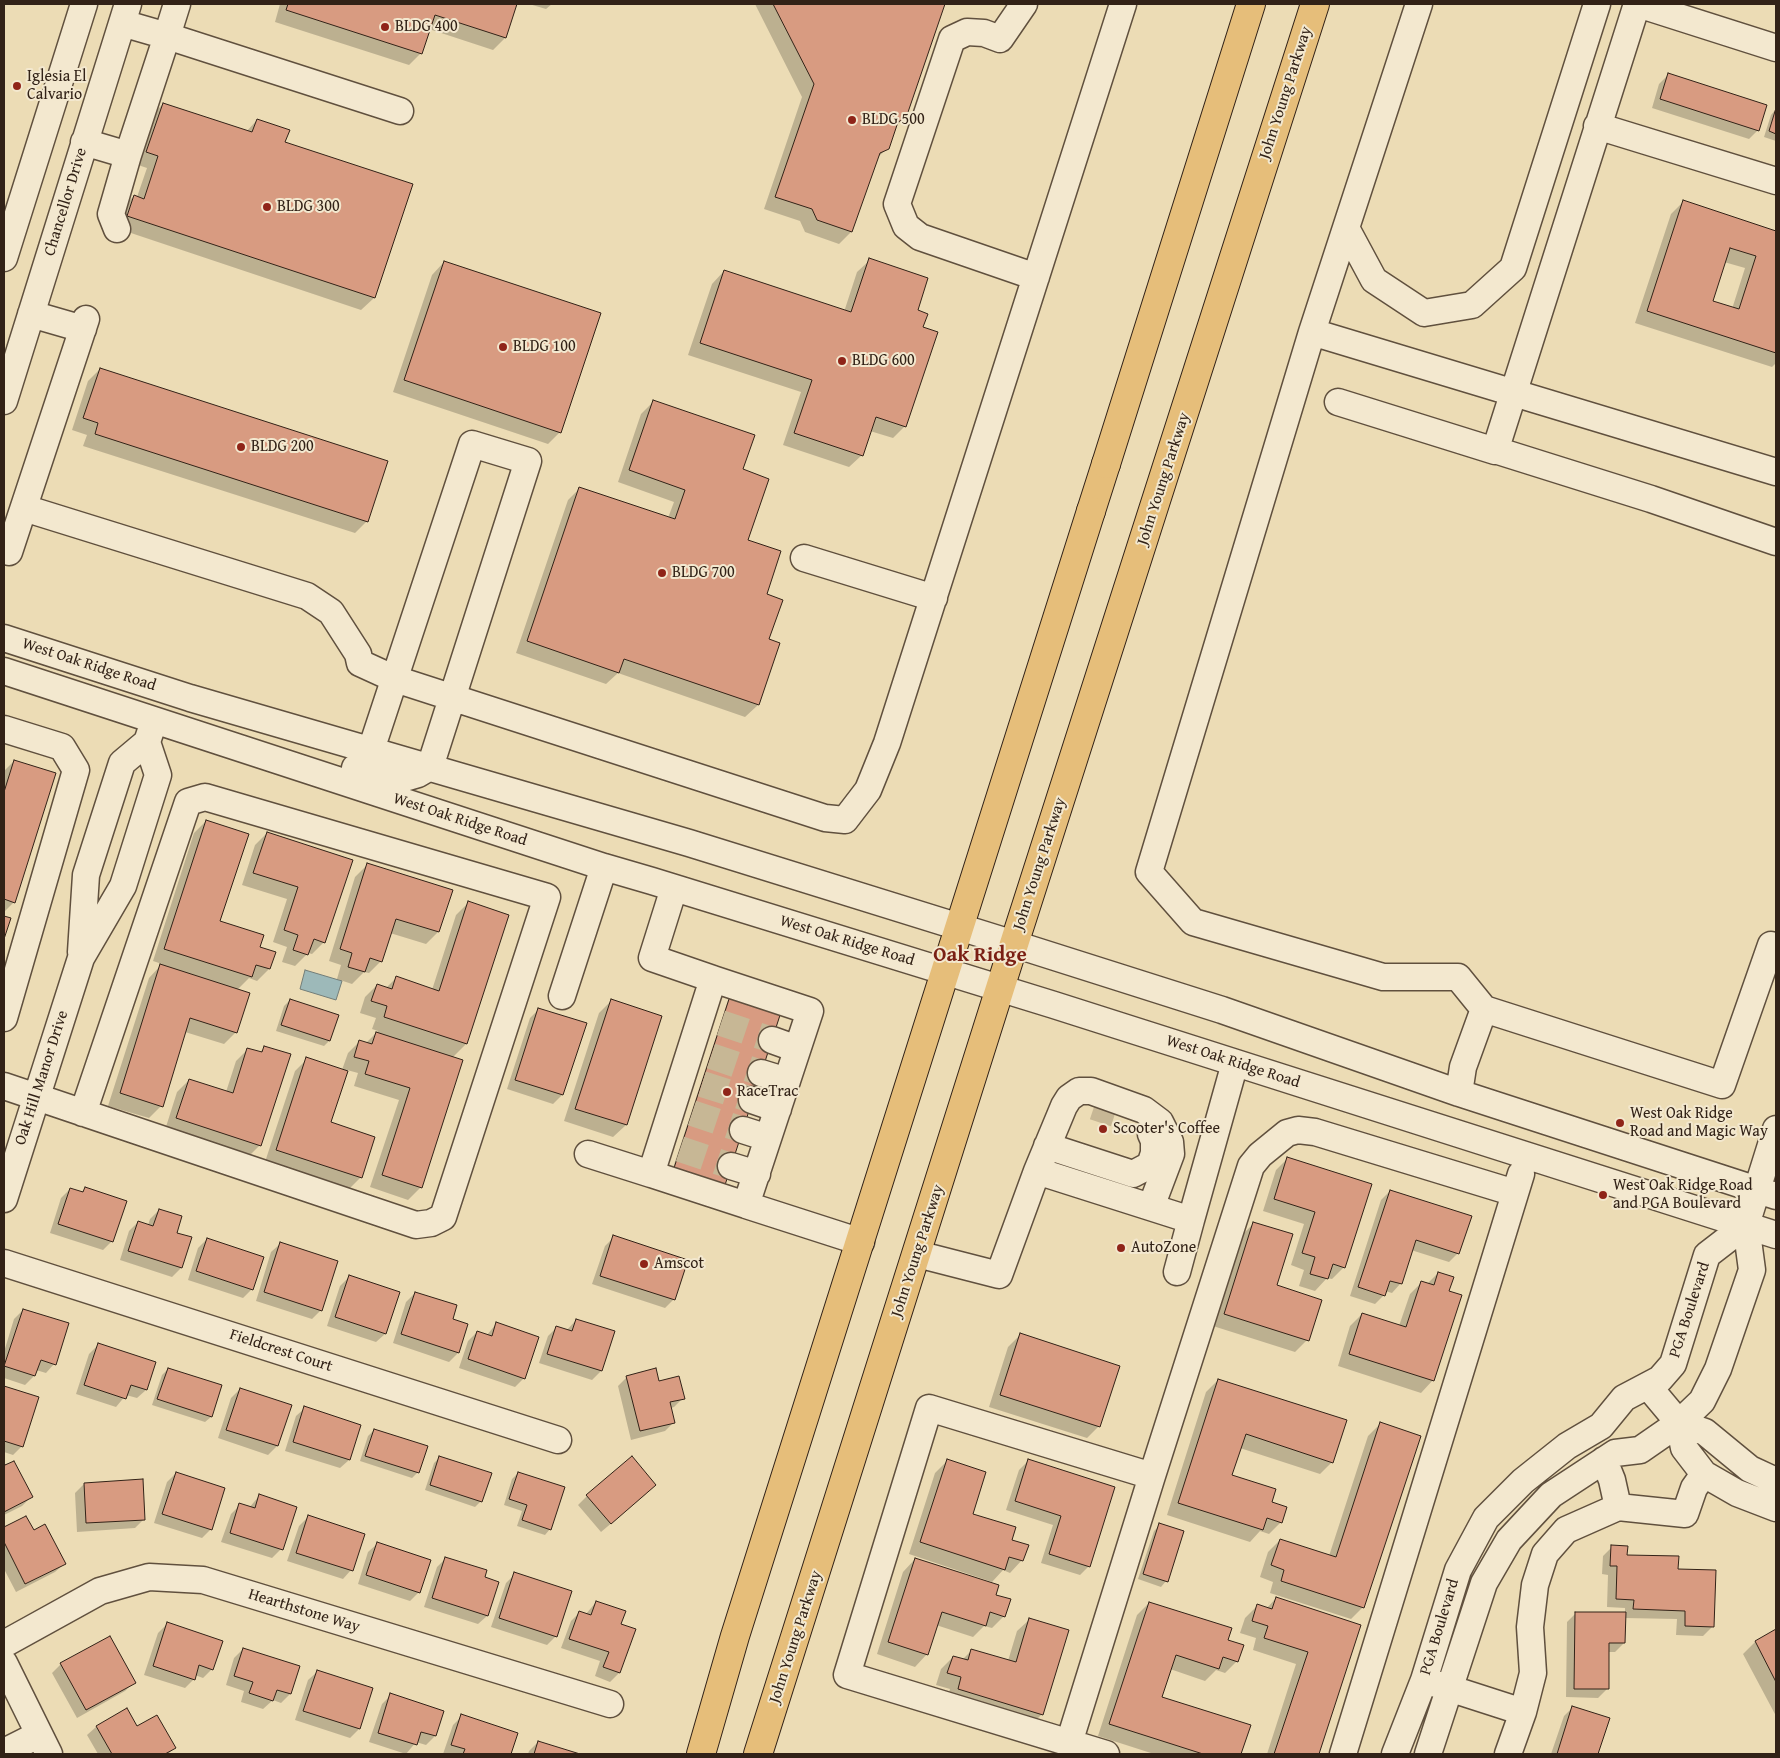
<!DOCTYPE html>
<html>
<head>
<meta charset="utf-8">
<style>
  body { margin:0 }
  #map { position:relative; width:1780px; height:1758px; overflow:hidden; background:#ecdcb5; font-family:"Gentium Book Plus",serif }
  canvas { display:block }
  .frame { position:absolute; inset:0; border:5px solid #322217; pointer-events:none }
</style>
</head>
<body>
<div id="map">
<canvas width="1780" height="1758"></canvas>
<div class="frame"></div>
</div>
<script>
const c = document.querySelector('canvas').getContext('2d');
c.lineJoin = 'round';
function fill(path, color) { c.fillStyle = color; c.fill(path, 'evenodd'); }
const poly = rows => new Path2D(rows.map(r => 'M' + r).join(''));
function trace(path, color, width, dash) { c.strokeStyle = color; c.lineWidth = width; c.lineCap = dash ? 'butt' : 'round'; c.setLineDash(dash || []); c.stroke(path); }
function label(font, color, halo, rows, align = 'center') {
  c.font = font + ' "Gentium Book Plus",serif'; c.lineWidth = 4; c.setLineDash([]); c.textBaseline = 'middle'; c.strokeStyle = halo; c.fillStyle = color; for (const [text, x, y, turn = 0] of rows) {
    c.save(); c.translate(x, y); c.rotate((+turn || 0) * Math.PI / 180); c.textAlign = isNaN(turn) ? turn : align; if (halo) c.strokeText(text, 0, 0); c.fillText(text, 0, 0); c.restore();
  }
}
const water = poly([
  [305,970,342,981,336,1000,300,989,305,970]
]);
fill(water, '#9db9b9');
trace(water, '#727d78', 1);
fill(poly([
  [280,4,516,4,505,38,493,50,429,29,421,53,409,65,275,22],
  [529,4,552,4,546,9],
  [755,4,944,4,905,117,895,127,888,148,876,159,851,232,839,244,805,232,800,221,764,209,802,97],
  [1668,75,1758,130,1749,139,1652,108,1659,84],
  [163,104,246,132,257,120,284,143,411,185,374,298,361,310,116,228,122,208,134,196,137,197,147,168,135,164,151,116],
  [1776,109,1776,141,1764,137,1771,115],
  [1683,202,1776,233,1776,363,1772,367,1635,323,1671,214],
  [1724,262,1745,268,1732,309,1711,302],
  [870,260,916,311,922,328,905,426,893,438,870,431,862,455,849,467,783,445,801,392,688,355,712,284,724,271,844,312,857,272],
  [444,262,560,432,548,444,393,392,432,275],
  [100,369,367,521,355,533,83,446,87,435,72,430,88,381],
  [653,402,741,470,747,541,765,595,768,640,778,644,758,705,745,717,618,673,606,684,516,653,568,500,580,488,668,518,674,502,618,482,641,414],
  [14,761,14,902,4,912,4,771],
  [206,821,219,921,259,948,269,969,257,981,249,978,237,990,236,1032,224,1044,185,1032,161,1106,149,1118,108,1106,149,978,162,964,153,961,194,833],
  [267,833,351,860,324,942,312,954,308,953,295,966,282,962,287,947,273,942,287,899,242,885,255,845],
  [367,865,451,891,438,932,426,944,390,933,381,961,369,973,364,972,352,984,337,979,341,965,329,961,355,877],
  [468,903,507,916,466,1044,452,1058,461,1061,420,1188,408,1200,370,1187,399,1100,354,1086,358,1073,347,1070,330,1123,361,1177,349,1189,265,1162,295,1071,307,1059,342,1070,348,1053,360,1041,366,1043,378,1031,372,1029,376,1018,360,1013,365,997,377,985,386,988,396,978,432,990,456,915],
  [729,997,780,1010,672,1171],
  [290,1000,329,1041,324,1046,276,1031,284,1006],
  [611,1001,661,1017,626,1125,613,1137,564,1121,599,1013],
  [539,1009,562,1095,553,1104,507,1089,530,1018],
  [265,1047,260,1145,248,1157,165,1130,177,1092,189,1080,226,1092,236,1061,248,1049,259,1053],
  [1288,1158,1344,1267,1332,1279,1327,1278,1315,1291,1299,1286,1304,1270,1291,1265,1304,1224,1263,1211,1276,1170],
  [85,1188,112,1241,103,1250,50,1233,61,1198,70,1189,81,1193],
  [1390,1191,1458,1253,1449,1262,1411,1250,1400,1284,1392,1293,1385,1291,1384,1295,1375,1304,1350,1296,1381,1200],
  [159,1210,175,1233,190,1238,181,1268,172,1277,120,1260,129,1231,138,1222,148,1225,150,1219],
  [1254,1223,1275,1286,1307,1340,1295,1352,1213,1326,1242,1235],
  [614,1237,674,1299,665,1308,592,1284,605,1246],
  [207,1239,252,1289,243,1298,188,1280,198,1248],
  [280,1244,321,1310,312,1319,256,1301,271,1252],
  [1438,1273,1447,1292,1433,1380,1421,1393,1338,1366,1350,1326,1362,1314,1399,1326,1410,1294,1422,1282,1427,1284],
  [349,1277,385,1334,376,1342,327,1326,340,1286],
  [415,1293,451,1319,467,1324,458,1353,449,1362,393,1343,406,1302],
  [23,1310,54,1364,46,1373,36,1370,34,1376,25,1385,4,1378,4,1352,14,1319],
  [576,1320,614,1332,601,1371,592,1380,539,1363,548,1336,557,1327,567,1330],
  [496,1324,524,1378,515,1387,459,1368,468,1341,477,1332,487,1335],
  [1020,1335,1099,1426,1087,1438,989,1407,1008,1347],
  [98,1345,146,1390,137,1398,126,1395,116,1407,76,1394,89,1354],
  [168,1369,211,1417,205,1422,152,1405,162,1375],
  [627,1377,659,1382,683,1398,674,1407,671,1408,674,1422,665,1431,631,1440,618,1386],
  [1218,1380,1332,1462,1320,1474,1240,1448,1231,1476,1270,1503,1281,1522,1269,1534,1260,1531,1250,1542,1167,1515,1206,1392],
  [4,1387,37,1398,22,1446,13,1455,4,1452],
  [240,1389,290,1405,277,1446,268,1455,218,1438,231,1398],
  [305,1408,349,1460,340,1468,285,1451,296,1416],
  [1380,1424,1363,1607,1351,1619,1270,1593,1273,1582,1260,1577,1268,1552,1280,1540,1329,1556,1368,1436],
  [374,1430,418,1472,412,1478,360,1461,368,1436],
  [440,1457,481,1501,475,1507,425,1490,434,1463],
  [947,1461,972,1515,1022,1560,1010,1573,1003,1570,992,1582,909,1554,935,1473],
  [1028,1461,1114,1488,1089,1566,1080,1575,1041,1563,1053,1525,1006,1510,1019,1470],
  [4,1465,31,1497,22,1506,4,1515],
  [176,1473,211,1529,202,1538,154,1523,167,1482],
  [518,1473,550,1529,545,1535,517,1526,522,1511,504,1505,512,1479],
  [84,1484,144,1519,135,1528,77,1532,75,1493],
  [646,1494,601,1532,578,1505,587,1496],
  [259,1496,281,1549,272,1558,221,1542,231,1514,240,1505,249,1508],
  [26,1517,33,1531,64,1564,55,1572,16,1592,4,1569,4,1529],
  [308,1517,351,1570,343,1579,287,1561,299,1526],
  [1160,1525,1166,1581,1161,1587,1138,1579,1154,1531],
  [377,1544,419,1592,410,1601,358,1584,368,1552],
  [1612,1547,1626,1556,1677,1570,1712,1627,1703,1636,1676,1635,1677,1619,1624,1618,1624,1643,1615,1652,1608,1652,1607,1689,1598,1698,1566,1697,1567,1622,1576,1613,1625,1614,1625,1608,1607,1607,1608,1575,1602,1574,1603,1556],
  [446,1558,483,1578,487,1616,478,1624,424,1607,437,1567],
  [915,1559,995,1595,1004,1616,992,1628,984,1626,973,1637,936,1625,927,1654,915,1667,877,1654,903,1572],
  [515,1574,556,1636,547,1645,491,1627,506,1583],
  [1276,1598,1360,1625,1318,1754,1267,1754,1296,1664,1253,1650,1256,1638,1240,1633,1245,1618,1258,1605,1267,1608],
  [596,1602,619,1624,619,1673,610,1682,595,1676,600,1661,561,1648,571,1621,580,1612,586,1614],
  [1149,1603,1227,1641,1237,1661,1225,1673,1216,1670,1205,1681,1170,1669,1161,1697,1249,1726,1240,1754,1154,1754,1098,1736,1137,1615],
  [1030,1619,1042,1714,1030,1726,946,1701,950,1689,936,1685,941,1669,953,1657,962,1660,972,1650,1008,1661,1017,1631],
  [167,1624,212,1669,203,1678,195,1675,194,1679,185,1688,144,1675,158,1633],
  [1776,1631,1776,1716,1743,1654,1755,1642],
  [243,1649,298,1667,290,1694,281,1703,273,1700,263,1709,241,1702,244,1691,226,1685,234,1658],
  [61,1664,134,1682,125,1691,77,1718,52,1673],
  [317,1672,371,1689,359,1729,350,1738,295,1720,308,1680],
  [391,1695,443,1712,435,1736,426,1745,416,1742,406,1754,369,1742,382,1704],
  [1573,1707,1608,1719,1597,1754,1551,1754,1564,1716],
  [462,1716,517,1734,510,1754,443,1754,453,1725],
  [96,1727,137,1728,174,1748,168,1754,98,1754,87,1735],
  [538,1742,576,1754,528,1754,529,1751]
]), '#0003');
const building = poly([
  [288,4,517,4,506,38,435,15,422,54,286,10,288,4],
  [773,4,945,4,906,118,898,122,889,149,880,153,852,232,817,220,812,209,775,197,814,84,773,4],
  [1668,73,1767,105,1759,131,1660,99,1668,73],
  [163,103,252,132,257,119,290,130,285,142,413,184,375,298,127,216,134,195,144,199,158,156,146,152,163,103],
  [1776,108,1776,134,1769,131,1776,108],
  [1683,200,1776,231,1776,353,1647,311,1683,200],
  [1730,248,1756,256,1739,309,1713,301,1730,248],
  [869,258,928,278,918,310,928,314,923,327,938,332,906,427,876,417,863,456,794,433,812,380,700,343,724,270,851,312,869,258],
  [444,261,601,313,561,433,404,380,444,261],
  [100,368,388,461,368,522,95,434,98,423,83,418,100,368],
  [653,400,755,435,743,469,769,479,748,540,781,551,767,594,783,600,769,639,780,643,759,705,624,659,619,673,527,641,579,487,675,519,685,490,629,470,653,400],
  [14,760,56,773,15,903,4,899,4,792,14,760],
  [206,820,249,834,220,921,264,935,260,947,276,952,270,969,256,965,252,977,164,949,206,820],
  [267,832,353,860,325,943,314,939,308,955,293,950,298,935,284,930,298,887,253,873,267,832],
  [367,863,453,890,439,932,396,919,382,962,370,958,365,972,348,967,352,953,340,949,367,863],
  [468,901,509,915,467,1044,384,1017,387,1006,371,1001,377,984,392,989,396,976,439,991,468,901],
  [4,916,11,918,4,939,4,916],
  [160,964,250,993,237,1033,190,1018,163,1107,120,1093,160,964],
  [731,993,782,1009,725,1185,674,1168,731,993],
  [290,999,339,1015,330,1041,281,1025,290,999],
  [611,999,662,1016,627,1125,575,1109,611,999],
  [538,1008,587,1023,563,1095,515,1080,538,1008],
  [376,1032,463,1060,422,1188,382,1175,410,1088,365,1074,369,1061,354,1057,359,1040,372,1044,376,1032],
  [264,1046,291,1054,261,1146,176,1118,189,1079,233,1093,247,1048,262,1052,264,1046],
  [306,1057,348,1071,331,1122,375,1137,362,1178,276,1150,306,1057],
  [1287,1157,1372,1184,1345,1268,1333,1264,1328,1279,1310,1274,1315,1257,1302,1253,1315,1212,1274,1199,1287,1157],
  [85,1187,127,1201,113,1242,58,1224,70,1188,83,1192,85,1187],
  [1390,1190,1472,1216,1459,1254,1416,1240,1402,1284,1390,1281,1385,1296,1358,1287,1390,1190],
  [159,1209,182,1216,177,1233,192,1237,182,1268,128,1251,138,1221,153,1226,159,1209],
  [1253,1222,1293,1234,1277,1285,1322,1300,1309,1341,1224,1314,1253,1222],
  [613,1235,688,1260,675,1300,600,1276,613,1235],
  [207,1238,264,1257,253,1290,196,1271,207,1238],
  [280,1242,338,1261,322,1311,264,1292,280,1242],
  [1438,1272,1454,1277,1449,1291,1462,1295,1434,1381,1349,1354,1362,1313,1406,1327,1421,1281,1434,1285,1438,1272],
  [349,1275,400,1292,386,1334,335,1317,349,1275],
  [415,1292,457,1305,453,1319,468,1324,459,1353,401,1334,415,1292],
  [23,1309,69,1323,56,1365,41,1360,35,1376,4,1366,23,1309],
  [576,1319,615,1331,602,1371,547,1354,556,1326,572,1331,576,1319],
  [496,1322,539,1337,525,1379,468,1359,477,1331,492,1336,496,1322],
  [1020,1333,1120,1366,1100,1427,1000,1395,1020,1333],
  [98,1343,156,1362,147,1390,131,1385,126,1399,84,1385,98,1343],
  [168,1368,222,1385,212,1417,157,1399,168,1368],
  [656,1368,659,1381,679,1376,685,1399,670,1402,675,1423,640,1431,626,1376,656,1368],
  [1218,1379,1347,1420,1333,1463,1246,1434,1232,1475,1276,1489,1272,1502,1287,1507,1282,1523,1267,1518,1263,1530,1178,1503,1218,1379],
  [4,1386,39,1397,23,1447,4,1441,4,1386],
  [240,1388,292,1405,278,1446,226,1430,240,1388],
  [304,1406,361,1425,350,1460,293,1442,304,1406],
  [1380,1422,1421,1436,1364,1608,1281,1581,1284,1570,1271,1565,1280,1539,1336,1557,1380,1422],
  [374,1429,428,1446,419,1473,365,1456,374,1429],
  [439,1456,492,1473,482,1502,430,1485,439,1456],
  [632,1456,656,1485,611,1524,586,1495,632,1456],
  [947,1459,986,1472,973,1514,1016,1527,1012,1540,1029,1545,1023,1561,1009,1557,1005,1570,920,1542,947,1459],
  [1028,1459,1115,1487,1090,1567,1049,1554,1061,1516,1015,1501,1028,1459],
  [14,1461,33,1497,4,1512,4,1463,5,1465,14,1461],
  [176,1472,225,1488,212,1530,162,1514,176,1472],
  [518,1472,565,1487,551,1530,522,1520,527,1505,509,1499,518,1472],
  [143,1479,145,1520,86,1523,84,1483,143,1479],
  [259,1494,297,1507,283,1550,230,1533,239,1503,255,1508,259,1494],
  [308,1515,365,1534,353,1571,296,1553,308,1515],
  [26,1516,34,1530,45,1524,66,1564,25,1584,4,1542,4,1527,26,1516],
  [1159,1523,1184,1531,1168,1582,1143,1574,1159,1523],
  [377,1542,431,1560,420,1593,366,1575,377,1542],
  [1611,1545,1628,1546,1627,1555,1679,1556,1678,1569,1716,1570,1714,1627,1685,1626,1685,1611,1633,1609,1634,1600,1616,1599,1617,1566,1610,1566,1611,1545],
  [445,1557,487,1570,485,1577,499,1582,488,1616,432,1598,445,1557],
  [915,1558,999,1585,996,1595,1011,1599,1005,1617,990,1612,986,1626,942,1612,928,1655,888,1642,915,1558],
  [514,1572,572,1591,557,1637,499,1618,514,1572],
  [1276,1597,1361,1625,1319,1754,1274,1754,1308,1652,1264,1638,1268,1626,1252,1621,1257,1604,1272,1609,1276,1597],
  [596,1601,626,1611,621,1624,636,1629,620,1673,603,1667,609,1652,569,1639,579,1611,591,1615,596,1601],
  [1149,1602,1232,1628,1228,1640,1244,1645,1238,1662,1223,1657,1219,1669,1176,1655,1162,1697,1251,1725,1241,1754,1203,1754,1109,1724,1149,1602],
  [1575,1612,1626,1612,1625,1643,1609,1643,1609,1689,1574,1689,1575,1612],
  [1029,1618,1069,1630,1043,1715,958,1689,961,1677,947,1673,953,1656,968,1660,971,1649,1016,1662,1029,1618],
  [167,1622,223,1641,213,1670,199,1665,195,1680,153,1666,167,1622],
  [1776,1629,1776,1682,1755,1641,1776,1629],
  [110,1636,136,1683,86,1710,60,1663,110,1636],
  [243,1648,300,1666,291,1694,277,1690,273,1701,249,1693,253,1682,234,1676,243,1648],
  [317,1670,373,1688,360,1729,303,1711,317,1670],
  [390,1693,444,1711,436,1736,421,1732,417,1745,378,1733,390,1693],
  [1572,1706,1610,1718,1598,1754,1557,1754,1572,1706],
  [127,1708,137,1726,157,1715,176,1748,165,1754,112,1754,96,1726,127,1708],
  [461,1714,518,1733,511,1754,463,1754,465,1749,451,1745,461,1714],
  [538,1741,580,1754,534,1754,538,1741]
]);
fill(building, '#d89b81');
trace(building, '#322217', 1);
trace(poly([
  [721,1023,772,1040],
  [711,1056,761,1073],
  [702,1084,752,1100],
  [1094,1107,1115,1114],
  [692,1113,743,1130],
  [680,1149,731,1166]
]), '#c7b795', 26, [26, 13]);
const minor = poly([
  [1024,4,1000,39,984,33,967,32,952,39,897,204,906,226,920,237,1036,277],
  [1419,4,1312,332,1776,472],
  [1638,4,1776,48],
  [122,23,167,36,177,4],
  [1597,126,1776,181],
  [84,142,128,155,167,36,400,111],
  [1346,228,1374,280,1424,313,1472,305,1513,268,1597,4],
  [117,229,111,214,128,155],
  [4,258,84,4],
  [31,314,83,329],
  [1312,332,1149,872,1193,922,1383,977,1458,977,1484,1009],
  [4,401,128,4],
  [1338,402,1495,451,1637,4],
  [1495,450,1651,499,1776,542],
  [24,508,307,596,331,612,358,654,360,663,395,679,825,818,845,820,868,790,887,743,1123,4],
  [9,552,86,319],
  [804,558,934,598],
  [4,638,190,698,689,843,1014,944,1222,1010,1459,1093,1776,1196],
  [4,671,604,867,652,881,1054,1005,1776,1235],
  [4,729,62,747,76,770,4,1018],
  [355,768,379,776,401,779,418,774,430,767,528,461,472,444,371,750],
  [674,888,652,958,713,979],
  [81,952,86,875,122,763,147,742,152,727],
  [562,996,604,867],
  [772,1040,797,1049],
  [761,1073,787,1081],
  [4,1086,416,1225,431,1223,443,1217,547,897,205,797,188,802,83,1113],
  [1459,1093,1463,1067,1484,1009,1722,1085,1771,945],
  [752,1100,778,1109],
  [743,1130,768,1138],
  [1047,1146,1133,1174,1150,1165,1154,1153,1154,1141,1151,1134],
  [588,1154,651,1174],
  [731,1166,757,1174],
  [1037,1171,1064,1106,1069,1098,1079,1091,1091,1091,1144,1110,1160,1122,1170,1142,1171,1154,1151,1207],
  [4,1199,81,958,123,886,158,775,147,742],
  [746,1205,651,1174,713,979,810,1011,746,1205,861,1242],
  [917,1254,999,1275,1037,1171,1191,1220,1235,1063],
  [4,1263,558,1440],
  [1177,1272,1191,1220],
  [1648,1386,1679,1423,1684,1448,1704,1474,1737,1493,1776,1508],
  [1679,1423,1705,1432,1750,1469,1776,1481],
  [1604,1460,1612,1480,1618,1507],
  [4,1644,100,1591,149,1577,203,1580,610,1704],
  [4,1663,49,1754],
  [1433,1683,1523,1712],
  [1069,1743,1152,1476,1251,1166,1260,1155,1287,1133,1298,1130,1315,1132,1515,1193],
  [4,1752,38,1735],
  [1106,1754,847,1675,929,1408,1152,1476],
  [1343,1754,1521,1174],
  [1395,1754,1424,1680,1458,1570,1486,1518,1523,1481,1567,1446,1601,1426,1624,1398,1660,1379,1673,1364,1707,1255,1746,1225],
  [1428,1754,1484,1583,1509,1540,1551,1495,1615,1453,1640,1450,1679,1423,1702,1401,1718,1369,1752,1270,1746,1225,1776,1129],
  [1508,1754,1523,1712,1533,1673,1530,1627,1535,1585,1545,1554,1566,1530,1618,1507,1685,1514,1694,1488,1704,1474]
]);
const major = poly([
  [1091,511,1106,464]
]);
const highway = poly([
  [1106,464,1251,4],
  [701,1754,735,1636,1091,511],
  [758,1754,1014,944,1315,4]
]);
trace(minor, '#60503e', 29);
trace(major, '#322217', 30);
trace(highway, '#322217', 30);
trace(minor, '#f3e8cf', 26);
trace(major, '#e6be7a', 28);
trace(highway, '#e6be7a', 28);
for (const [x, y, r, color] of [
  [385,27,5,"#8f2418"],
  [17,86,5,"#8f2418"],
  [852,120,5,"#8f2418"],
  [267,207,5,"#8f2418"],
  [503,347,5,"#8f2418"],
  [842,361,5,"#8f2418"],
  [241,447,5,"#8f2418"],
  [662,573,5,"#8f2418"],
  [727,1092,5,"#8f2418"],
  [1620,1123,5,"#8f2418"],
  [1103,1129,5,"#8f2418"],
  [1603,1195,5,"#8f2418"],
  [1121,1248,5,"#8f2418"],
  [644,1264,5,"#8f2418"]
]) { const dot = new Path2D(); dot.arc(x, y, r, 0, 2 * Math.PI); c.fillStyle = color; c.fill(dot); trace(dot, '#f3e8cf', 2); }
label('16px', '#322217', '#f3e8cf', [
  ["BLDG 400",395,27],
  ["Iglesia El",27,77],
  ["Calvario",27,95],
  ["BLDG 500",862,120],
  ["BLDG 300",277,207],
  ["BLDG 100",513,347],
  ["BLDG 600",852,361],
  ["BLDG 200",251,447],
  ["BLDG 700",672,573],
  ["RaceTrac",737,1092],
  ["West Oak Ridge",1630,1114],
  ["Road and Magic Way",1630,1132],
  ["Scooter's Coffee",1113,1129],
  ["West Oak Ridge Road",1613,1186],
  ["and PGA Boulevard",1613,1204],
  ["AutoZone",1131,1248],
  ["Amscot",654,1264]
], 'left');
label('16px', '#322217', '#f3e8cf', [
  ["John Young Parkway",1286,93,-72],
  ["Chancellor Drive",66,202,-73],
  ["John Young Parkway",1164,479,-72],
  ["West Oak Ridge Road",89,665,18],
  ["West Oak Ridge Road",460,820,18],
  ["John Young Parkway",1040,864,-72],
  ["West Oak Ridge Road",847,941,17],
  ["West Oak Ridge Road",1233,1062,18],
  ["Oak Hill Manor Drive",42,1078,-72],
  ["John Young Parkway",918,1251,-72],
  ["PGA Boulevard",1690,1310,-72],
  ["Fieldcrest Court",281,1351,18],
  ["Hearthstone Way",304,1611,17],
  ["PGA Boulevard",1440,1627,-73],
  ["John Young Parkway",796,1637,-72]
]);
label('bold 21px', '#7a1f14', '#f3e8cf', [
  ["Oak Ridge",980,956]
]);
</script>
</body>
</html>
